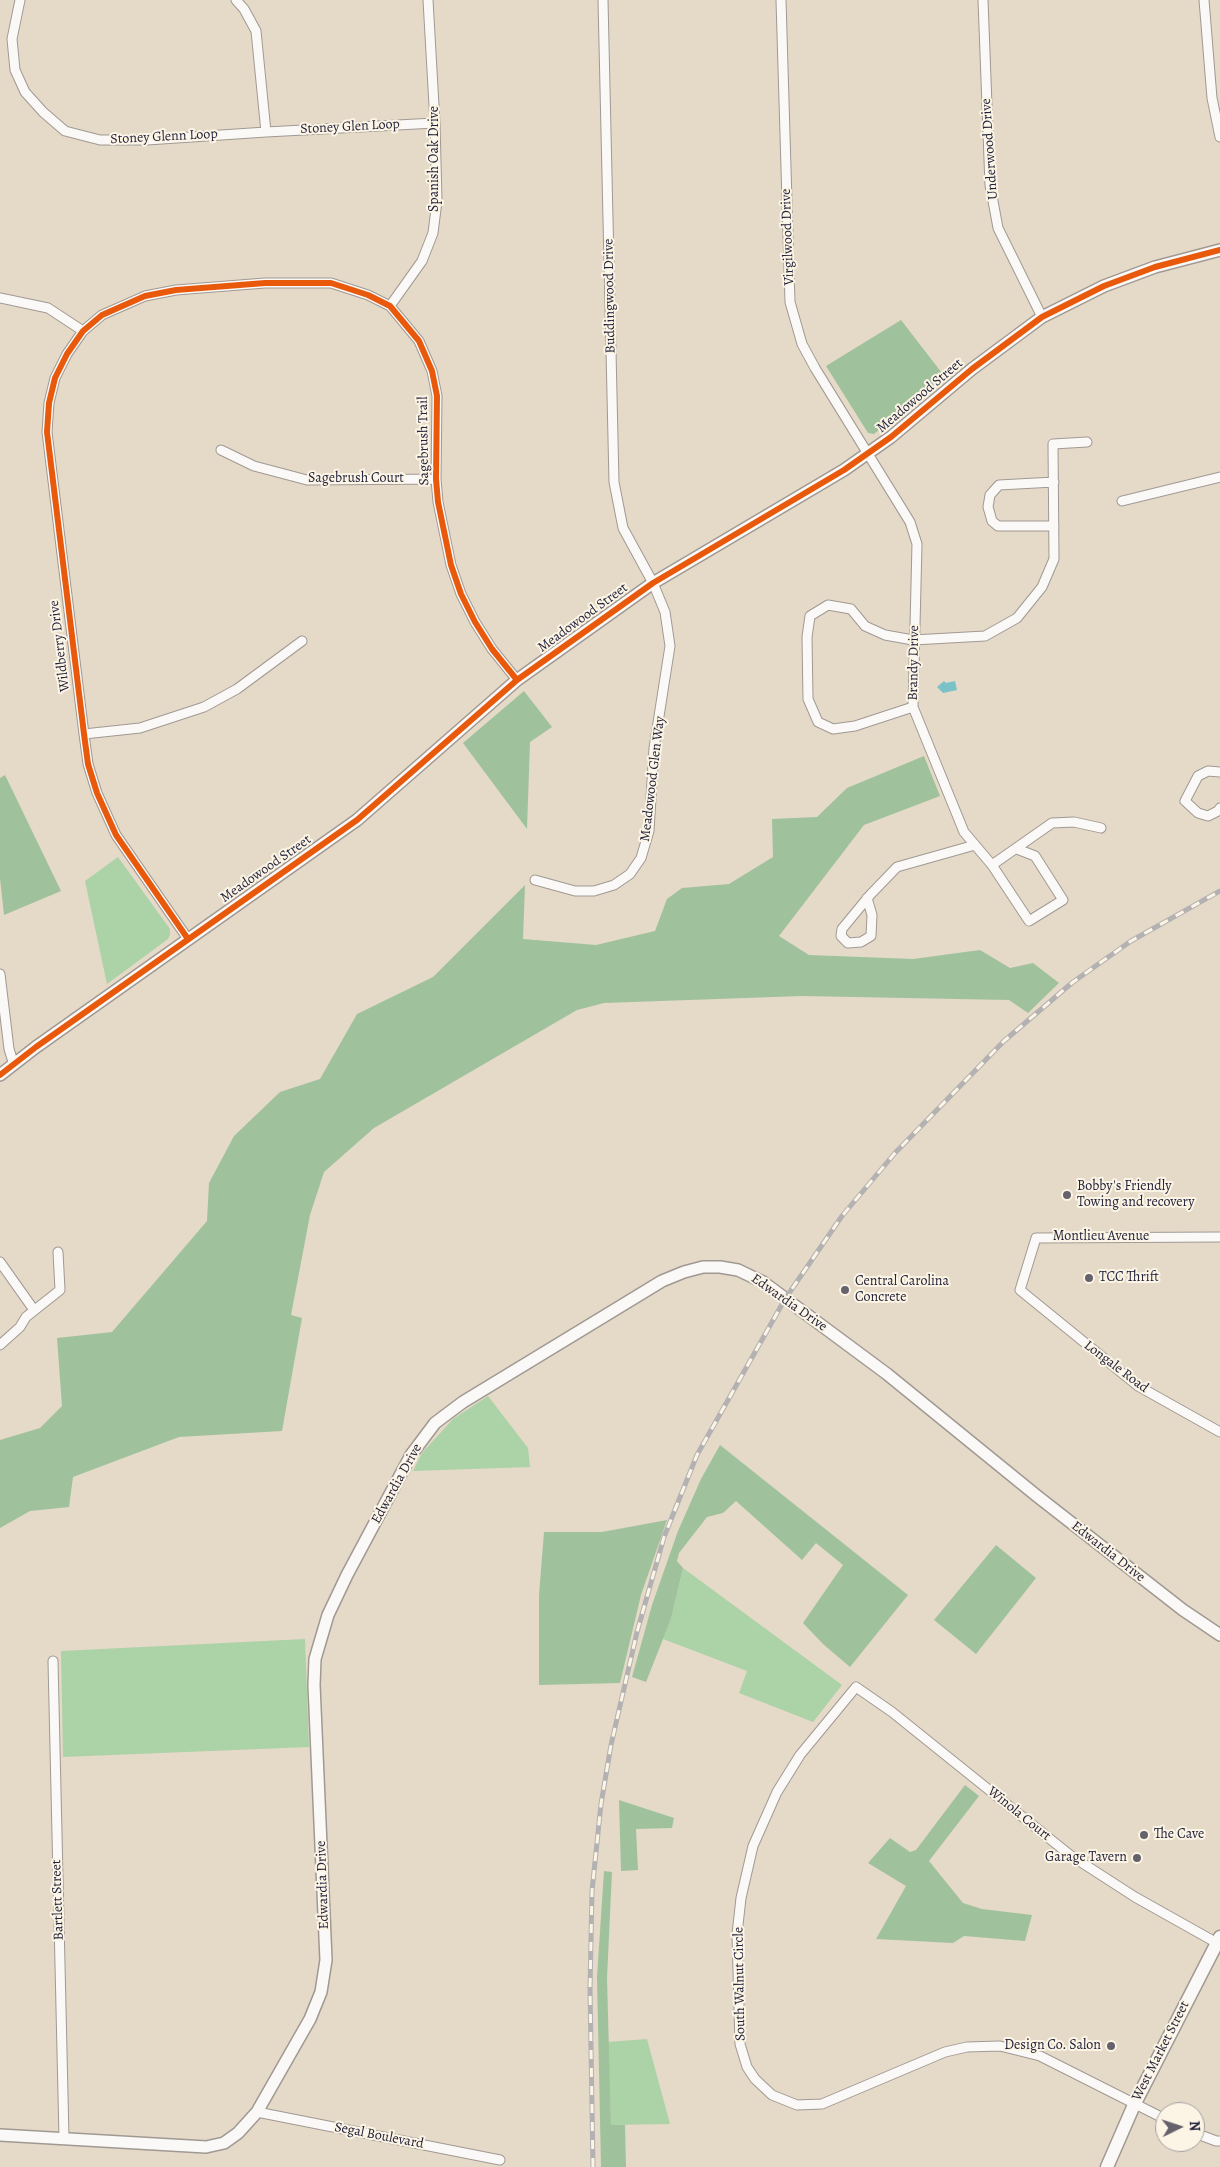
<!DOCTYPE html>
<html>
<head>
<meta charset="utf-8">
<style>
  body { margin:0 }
  #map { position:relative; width:1220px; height:2167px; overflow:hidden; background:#e5d9c8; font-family:Alegreya,serif }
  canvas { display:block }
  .north { position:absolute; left:1155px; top:2102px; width:50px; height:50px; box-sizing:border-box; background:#fcf5e5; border:1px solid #a5a1a1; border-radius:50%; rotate:86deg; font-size:14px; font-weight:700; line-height:20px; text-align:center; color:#22223b }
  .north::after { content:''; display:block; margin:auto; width:18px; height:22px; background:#66626c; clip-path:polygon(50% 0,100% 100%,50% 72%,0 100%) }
</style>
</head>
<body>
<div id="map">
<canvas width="1220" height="2167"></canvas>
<div class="north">N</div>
</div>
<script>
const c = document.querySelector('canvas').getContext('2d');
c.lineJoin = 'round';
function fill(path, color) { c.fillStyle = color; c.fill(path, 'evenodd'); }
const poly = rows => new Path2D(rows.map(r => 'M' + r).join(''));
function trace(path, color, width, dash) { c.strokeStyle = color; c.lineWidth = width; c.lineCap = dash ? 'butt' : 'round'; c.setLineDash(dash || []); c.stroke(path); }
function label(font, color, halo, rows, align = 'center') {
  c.font = font + ' Alegreya,serif'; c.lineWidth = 4; c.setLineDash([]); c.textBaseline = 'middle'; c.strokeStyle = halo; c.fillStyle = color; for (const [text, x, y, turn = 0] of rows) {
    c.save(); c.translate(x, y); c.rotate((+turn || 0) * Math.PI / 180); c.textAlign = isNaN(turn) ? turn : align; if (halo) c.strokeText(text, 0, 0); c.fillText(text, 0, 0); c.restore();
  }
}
fill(poly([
  [118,857,170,929,170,935,168,939,107,984,85,881],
  [488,1396,528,1448,530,1467,413,1471,422,1453,453,1419],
  [683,1568,842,1685,813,1722,739,1693,747,1671,663,1639,671,1619],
  [305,1639,309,1747,63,1757,61,1651],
  [647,2039,670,2124,611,2125,608,2042]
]), '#acd2a8');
fill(poly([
  [901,320,945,377,874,434,868,433,826,366],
  [524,691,552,727,530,742,527,829,463,743],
  [924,756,940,796,864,825,779,936,809,955,913,959,980,950,1010,968,1033,963,1059,983,1028,1013,1009,1000,802,996,604,1003,577,1010,374,1128,324,1172,310,1215,291,1315,302,1318,282,1431,179,1437,73,1477,69,1507,30,1511,0,1528,0,1440,40,1428,62,1406,57,1338,112,1332,207,1221,209,1183,234,1136,280,1092,320,1079,357,1014,433,977,525,885,523,939,596,945,655,931,667,899,682,888,729,884,773,857,772,819,817,817,847,788],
  [5,775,61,891,4,915,0,878,0,778],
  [720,1445,908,1595,850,1667,823,1644,803,1623,843,1565,816,1543,802,1560,736,1501,723,1513,707,1517,679,1553,677,1561,683,1568,671,1619,646,1682,632,1677,652,1605,678,1531,701,1479],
  [667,1520,641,1595,620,1683,539,1685,539,1595,544,1532,602,1532],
  [996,1545,1036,1578,976,1654,934,1620],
  [965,1785,979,1796,929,1861,963,1903,982,1909,1032,1915,1025,1941,964,1936,953,1943,876,1939,906,1886,868,1863,890,1838,910,1852,916,1850],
  [619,1800,674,1818,672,1828,636,1829,638,1870,621,1871],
  [604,1871,612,1872,607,1978,611,2125,625,2125,626,2167,601,2167,597,1977]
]), '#9fc29c');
fill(poly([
  [944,681,946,683,955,681,957,690,943,693,937,687]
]), '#7ac2c8');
const street = poly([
  [20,0,12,39,15,70,25,92,43,112,65,131,100,140,147,140,266,132,435,123],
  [236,0,244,9,256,31,266,132],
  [781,0,790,302,802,344,815,368,910,522,917,544,913,707,964,832,992,865,1029,921,1063,900,1035,856,1017,849],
  [983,0,990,185,998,228,1042,317],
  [1204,0,1212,98,1220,137],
  [0,298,48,308,83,331],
  [390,306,422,261,433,233,437,201,435,123,428,0],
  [221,450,254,466,307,480,436,479],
  [1054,482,999,485,990,495,988,507,992,521,998,526,1054,526],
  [1122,501,1220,477],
  [913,707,855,726,833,729,818,722,808,699,807,637,810,616,828,605,851,609,865,626,885,635,913,640,985,636,1017,618,1042,587,1054,559,1053,444,1087,442],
  [84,734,140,728,204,707,237,689,302,641],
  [1220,772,1208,771,1198,776,1185,801,1198,813,1208,816,1218,811,1220,808],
  [992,865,1052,823,1074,822,1101,828],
  [535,880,575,891,594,891,614,885,630,874,641,858,649,831,654,748,670,646,665,612,653,583,623,528,614,482,603,0],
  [867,898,872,915,871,936,861,942,848,943,841,936,842,929,870,895,897,867,975,845],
  [188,939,116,835,97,793,88,764,84,734,47,432,49,403,55,378,67,354,83,331,102,315,145,296,176,290,265,283,331,283,368,295,390,306,419,341,432,371,437,396,436,479,438,502,451,565,461,594,475,622,492,649,517,680],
  [0,974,9,1049,14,1065],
  [1220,1237,1036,1238,1020,1290,1138,1386,1220,1432],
  [0,1262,34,1310],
  [0,1345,20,1327,26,1317,60,1290,58,1252],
  [53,1661,64,2138],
  [257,2112,500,2160],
  [1165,2119,1040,2056,1000,2046,967,2047,945,2052,822,2104,797,2105,772,2095,755,2079,747,2067,740,2044,737,1934,741,1898,753,1846,777,1792,800,1755,856,1687,892,1712,1070,1855,1135,1897,1217,1943],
  [1195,2133,1216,2141,1220,2141]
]);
const secondary = poly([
  [0,1075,36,1047,357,820,517,680,653,583,844,470,891,437,972,369,1042,317,1104,286,1155,267,1220,250],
  [0,2135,206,2147,224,2143,238,2133,257,2112,310,2019,321,1992,326,1960,314,1685,315,1659,328,1615,347,1575,411,1455,435,1423,463,1402,616,1309,662,1281,684,1272,703,1267,720,1267,738,1270,763,1282,887,1374,1037,1496,1183,1610,1220,1635]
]);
const primary = poly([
  [1107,2167,1134,2105,1220,1937]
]);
trace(street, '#a09993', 11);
trace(secondary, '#a09993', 14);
trace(primary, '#a09993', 15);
trace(street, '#fbf9f7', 9);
trace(secondary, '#fbf9f7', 11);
trace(primary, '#fbf9f7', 12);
const rail = poly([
  [593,2167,590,1989,592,1891,601,1804,611,1745,637,1632,664,1537,697,1455,785,1299,842,1216,895,1153,1004,1041,1073,982,1131,941,1220,891]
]);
trace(rail, '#b3b1b2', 5);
trace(rail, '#fcf5e5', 3, [9]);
trace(poly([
  [188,939,116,835,97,793,88,764,84,734,47,432,49,403,55,378,67,354,83,331,102,315,145,296,176,290,265,283,331,283,368,295,390,306,419,341,432,371,437,396,436,479,438,502,451,565,461,594,475,622,492,649,517,680],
  [0,1075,36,1047,357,820,517,680,653,583,844,470,891,437,972,369,1042,317,1104,286,1155,267,1220,250]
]), '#e8590c', 6);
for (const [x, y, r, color] of [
  [1067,1195,5,"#66626c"],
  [1089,1278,5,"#66626c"],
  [845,1290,5,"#66626c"],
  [1144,1835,5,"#66626c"],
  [1137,1858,5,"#66626c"],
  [1111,2046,5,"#66626c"]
]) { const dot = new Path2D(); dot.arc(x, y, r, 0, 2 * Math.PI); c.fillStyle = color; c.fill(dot); trace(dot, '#fcf5e5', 2); }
label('14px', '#22223b', '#fcf5e5', [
  ["Stoney Glen Loop",350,127,-3],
  ["Stoney Glenn Loop",164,137,-3],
  ["Underwood Drive",990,149,-94],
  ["Spanish Oak Drive",435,159,-90],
  ["Virgilwood Drive",788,237,-92],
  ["Buddingwood Drive",610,296,-91],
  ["Meadowood Street",920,396,-40],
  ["Sagebrush Trail",424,441,-91],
  ["Sagebrush Court",356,479],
  ["Meadowood Street",583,618,-36],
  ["Wildberry Drive",60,646,-97],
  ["Brandy Drive",914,663,-89],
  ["Meadowood Glen Way",653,779,-83],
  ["Meadowood Street",266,869,-35],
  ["Montlieu Avenue",1101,1237],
  ["Edwardia Drive",789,1303,35],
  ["Longale Road",1116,1367,37],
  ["Edwardia Drive",397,1484,-61],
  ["Edwardia Drive",1108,1552,38],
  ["Winola Court",1019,1814,39],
  ["Edwardia Drive",323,1885,-92],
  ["Bartlett Street",58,1900,-92],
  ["South Walnut Circle",740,1984,-91],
  ["West Market Street",1161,2051,-63],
  ["Segal Boulevard",379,2136,11]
]);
label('14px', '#22223b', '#fcf5e5', [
  ["Bobby's Friendly",1077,1187],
  ["Towing and recovery",1077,1203],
  ["TCC Thrift",1099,1278],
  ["Central Carolina",855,1282],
  ["Concrete",855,1298],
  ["The Cave",1154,1835],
  ["Garage Tavern",1127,1858,"right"],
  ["Design Co. Salon",1101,2046,"right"]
], 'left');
</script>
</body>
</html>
